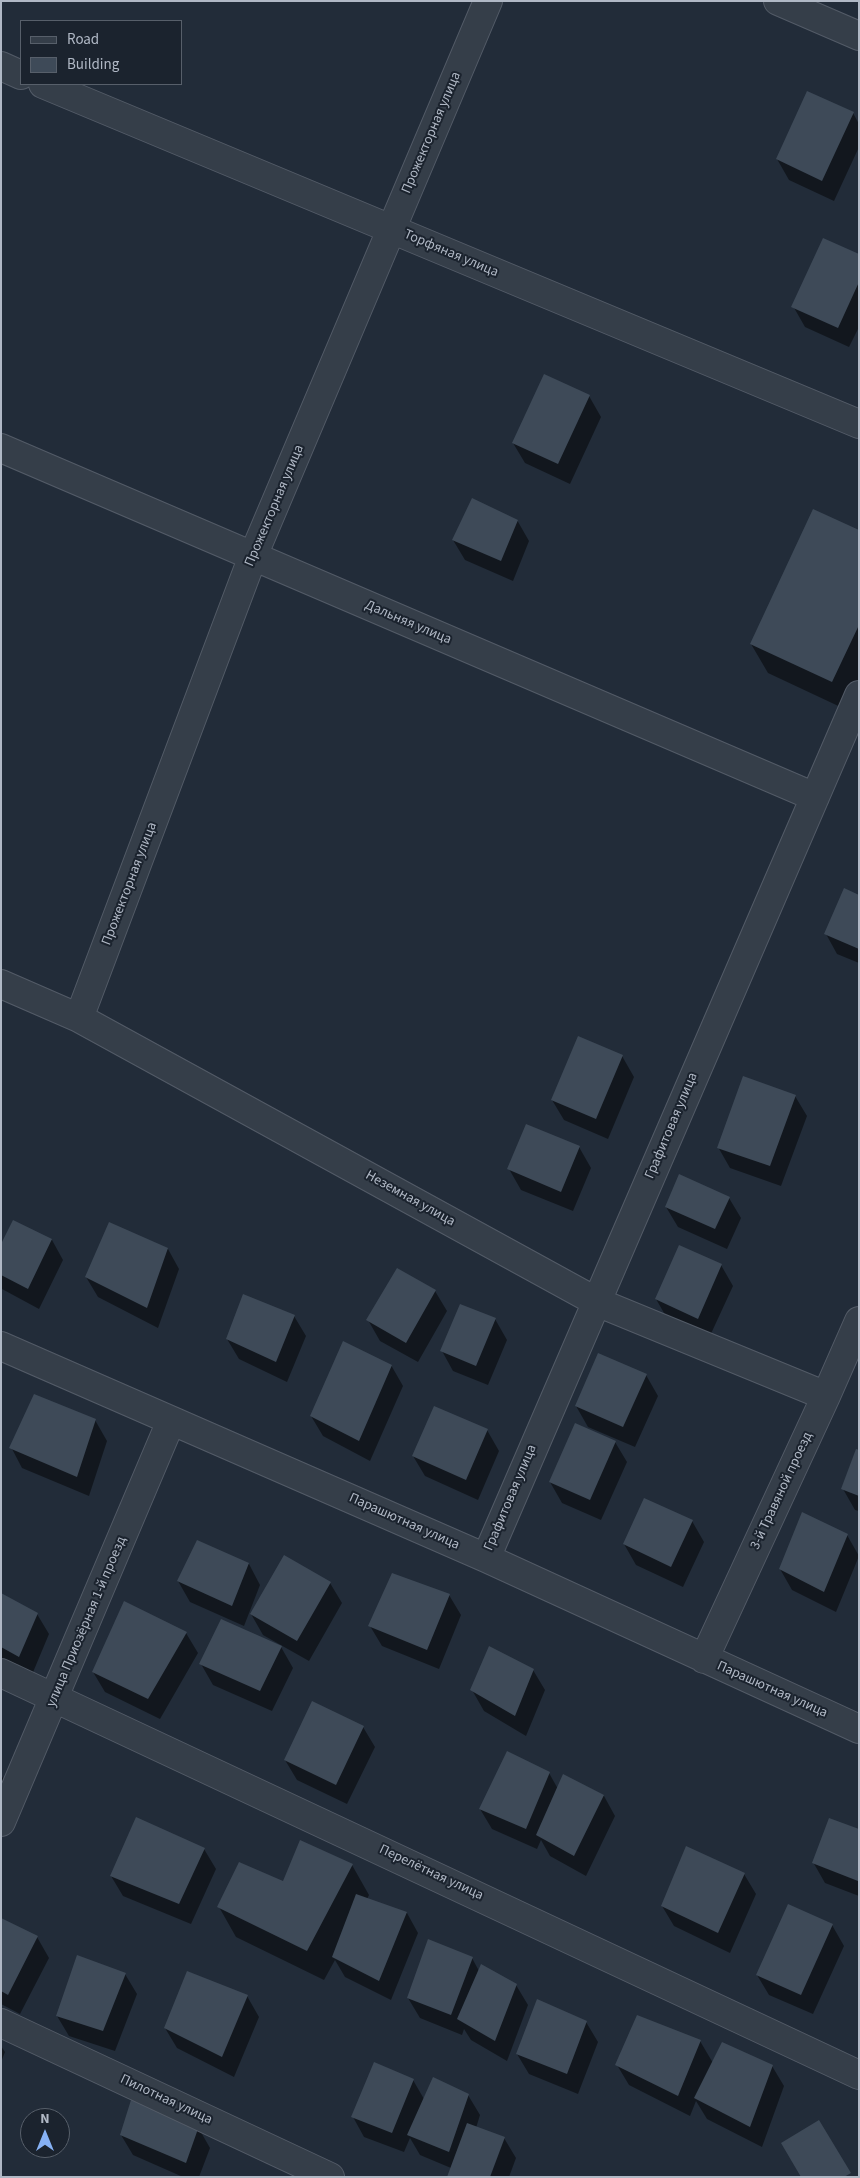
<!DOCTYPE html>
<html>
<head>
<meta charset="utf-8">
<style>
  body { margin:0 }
  #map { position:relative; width:860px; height:2178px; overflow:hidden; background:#222c39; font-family:"Source Sans 3",sans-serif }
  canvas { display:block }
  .frame { position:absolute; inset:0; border:2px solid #b0b8c5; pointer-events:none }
  .legend { position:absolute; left:20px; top:20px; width:162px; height:65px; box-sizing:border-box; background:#1b232e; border:1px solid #575f6a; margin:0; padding:6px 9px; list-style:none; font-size:15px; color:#b0b8c5 }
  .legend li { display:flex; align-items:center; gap:10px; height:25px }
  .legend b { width:25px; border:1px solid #575f6a }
  .north { position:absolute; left:20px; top:2108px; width:50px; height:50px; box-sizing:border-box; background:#1b232e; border:1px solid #575f6a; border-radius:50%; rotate:0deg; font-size:14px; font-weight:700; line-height:20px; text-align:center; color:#b0b8c5 }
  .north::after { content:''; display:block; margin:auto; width:18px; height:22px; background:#86b1f4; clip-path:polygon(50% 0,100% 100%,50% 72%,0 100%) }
</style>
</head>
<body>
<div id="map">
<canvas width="860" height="2178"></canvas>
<div class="frame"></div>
<ul class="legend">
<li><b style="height:6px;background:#353e49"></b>Road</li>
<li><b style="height:14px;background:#3e4a58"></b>Building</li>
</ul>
<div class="north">N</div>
</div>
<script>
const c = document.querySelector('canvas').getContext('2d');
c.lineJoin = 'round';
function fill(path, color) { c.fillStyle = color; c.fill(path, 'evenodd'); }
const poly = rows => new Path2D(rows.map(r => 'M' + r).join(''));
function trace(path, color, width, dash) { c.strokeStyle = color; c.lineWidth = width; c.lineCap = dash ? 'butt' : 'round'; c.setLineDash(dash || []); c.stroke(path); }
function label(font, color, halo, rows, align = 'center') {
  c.font = font + ' "Source Sans 3",sans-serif'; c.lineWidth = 4; c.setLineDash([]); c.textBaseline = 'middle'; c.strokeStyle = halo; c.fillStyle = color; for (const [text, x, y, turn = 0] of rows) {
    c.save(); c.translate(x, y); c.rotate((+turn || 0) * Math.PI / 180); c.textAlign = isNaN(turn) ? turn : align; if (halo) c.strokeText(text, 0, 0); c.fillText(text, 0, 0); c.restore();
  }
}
fill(poly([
  [853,113,859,124,859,147,834,201,789,180,777,159],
  [859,256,859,327,849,347,805,327,793,306],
  [589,396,601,417,570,484,525,463,513,443],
  [517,520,529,541,513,581,465,560,453,540],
  [859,531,859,689,849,711,768,673,751,644],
  [859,896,859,963,837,954,826,934],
  [622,1056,634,1077,608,1139,564,1120,552,1100],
  [795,1096,807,1116,781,1186,730,1168,718,1147],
  [579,1147,591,1168,573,1211,521,1190,509,1169],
  [729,1198,741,1218,727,1249,678,1227,666,1207],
  [52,1240,63,1260,39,1309,2,1289,1,1246],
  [168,1249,179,1269,158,1328,98,1297,86,1277],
  [721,1265,733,1286,709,1338,668,1320,656,1299],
  [435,1291,447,1311,418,1362,380,1341,368,1320],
  [294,1316,306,1336,287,1382,239,1359,227,1339],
  [495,1319,507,1340,488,1385,453,1371,442,1351],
  [391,1365,403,1386,370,1461,323,1436,311,1416],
  [646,1375,658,1396,635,1447,588,1427,576,1406],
  [95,1420,107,1441,89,1496,22,1468,11,1447],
  [487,1430,499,1451,478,1500,425,1476,413,1456],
  [615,1442,627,1462,601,1520,562,1503,550,1482],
  [859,1452,859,1511,855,1510,843,1489],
  [692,1521,704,1542,683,1587,636,1565,624,1544],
  [847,1535,859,1556,836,1612,792,1590,780,1569],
  [197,1542,249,1564,260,1585,244,1626,190,1602,178,1581],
  [284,1557,330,1583,342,1603,309,1661,263,1635,251,1614],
  [1,1594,37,1614,49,1634,31,1677,1,1660],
  [449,1595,461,1615,439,1669,382,1646,370,1626],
  [186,1633,198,1653,160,1719,105,1692,93,1672],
  [281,1647,293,1668,272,1711,213,1685,201,1664],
  [533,1670,545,1690,526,1736,484,1711,472,1690],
  [363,1727,375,1747,347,1804,297,1780,285,1760],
  [549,1773,558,1789,564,1776,604,1796,615,1816,586,1876,550,1856,541,1840,537,1849,492,1829,480,1809],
  [1,1775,8,1786,1,1808],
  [859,1831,859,1896,825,1883,813,1862],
  [301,1842,352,1865,369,1895,367,1899,407,1913,418,1933,391,2000,345,1977,335,1960,324,1980,236,1937,219,1907,284,1883],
  [204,1849,216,1869,191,1924,123,1896,111,1876],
  [744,1874,756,1894,730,1953,674,1926,662,1906],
  [1,1920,37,1937,49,1958,20,2014,1,2004],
  [832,1925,844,1946,813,2014,769,1995,757,1975],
  [472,1958,479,1971,516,1985,528,2005,507,2061,471,2040,464,2029,462,2035,420,2018,408,1998],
  [125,1974,137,1994,115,2051,69,2036,57,2016],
  [247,1996,259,2017,234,2077,177,2048,165,2028],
  [586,2022,598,2042,578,2094,529,2074,517,2054],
  [700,2041,713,2063,772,2066,784,2086,762,2147,707,2119,696,2101,690,2116,629,2085,617,2065],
  [1,2046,5,2052,1,2062],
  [413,2080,424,2099,468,2095,480,2115,476,2128,504,2138,516,2158,509,2177,448,2177,451,2168,420,2155,410,2138,404,2152,364,2137,353,2117],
  [198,2127,210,2148,199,2177,183,2177,133,2155,121,2135]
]), '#0007');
fill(poly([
  [807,91,854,112,822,181,776,159],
  [823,238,859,254,859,282,838,328,791,307],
  [544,374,590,395,558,464,512,443],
  [472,498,518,520,501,561,452,540],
  [813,509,859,530,859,625,832,682,750,644],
  [844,888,859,895,859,949,824,934],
  [578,1036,623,1055,596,1119,551,1100],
  [743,1076,796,1095,770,1166,717,1148],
  [526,1124,580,1146,561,1192,507,1169],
  [679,1174,730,1197,715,1229,665,1207],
  [13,1220,52,1239,28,1289,1,1275,1,1244],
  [109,1222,168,1248,147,1308,85,1277],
  [679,1245,722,1264,698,1319,655,1299],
  [397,1268,436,1290,406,1343,366,1320],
  [243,1294,295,1315,276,1362,226,1339],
  [460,1304,496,1318,476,1366,440,1351],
  [343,1341,392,1365,359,1441,310,1416],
  [598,1353,647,1374,623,1427,575,1406],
  [34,1394,96,1419,77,1477,9,1448],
  [434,1406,488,1429,466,1480,412,1456],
  [575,1423,616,1441,590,1500,549,1482],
  [856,1449,859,1450,859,1496,841,1489],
  [644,1498,693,1520,671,1567,623,1544],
  [802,1512,848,1534,824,1592,779,1569],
  [197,1540,249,1563,232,1606,177,1581],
  [284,1555,331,1582,297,1641,250,1614],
  [392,1573,450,1594,427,1650,368,1626],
  [1,1593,38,1613,19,1657,1,1647],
  [124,1601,187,1632,148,1699,92,1672],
  [221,1619,282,1646,260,1691,199,1664],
  [489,1646,534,1669,515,1716,470,1690],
  [312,1701,364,1726,336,1785,284,1760],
  [507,1751,550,1772,526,1829,479,1809],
  [563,1774,604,1795,574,1856,536,1835],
  [136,1817,205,1848,179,1904,110,1876],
  [829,1818,859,1829,858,1881,812,1863],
  [300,1840,353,1864,307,1951,217,1907,239,1862,283,1881],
  [686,1846,745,1873,718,1933,661,1906],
  [356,1894,407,1912,379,1981,332,1957],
  [788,1904,833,1924,801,1995,756,1975],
  [1,1918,38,1936,8,1995,1,1991],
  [428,1939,473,1957,451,2015,407,1998],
  [77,1955,126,1973,103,2031,56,2016],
  [481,1964,517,1984,495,2041,457,2019],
  [187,1971,248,1995,222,2057,164,2028],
  [537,1999,587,2021,567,2074,516,2054],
  [637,2015,701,2040,678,2096,615,2065],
  [722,2042,773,2065,750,2127,694,2098],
  [374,2062,414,2079,392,2133,351,2117],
  [433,2077,469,2094,449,2152,407,2135],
  [131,2100,199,2126,186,2163,120,2135],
  [819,2120,851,2173,844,2177,801,2177,781,2143],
  [467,2123,505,2137,490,2177,447,2177]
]), '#3e4a58');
const minor = poly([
  [778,1,859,36],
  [1,66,21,75],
  [43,84,859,424],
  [1,448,815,797],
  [1,984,79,1018,597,1302,826,1396],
  [79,1018,253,556,488,1],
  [1,1346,486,1558,859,1729],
  [486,1558,859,695],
  [704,1659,826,1396,859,1321],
  [1,1673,859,2075],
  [1,1822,171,1421],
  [1,2023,330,2177]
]);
trace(minor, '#535b67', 30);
trace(minor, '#353e49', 28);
label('14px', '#b0b8c5', '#1b232e', [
  ["Прожекторная улица",432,133,-67],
  ["Торфяная улица",451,254,23],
  ["Прожекторная улица",275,506,-67],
  ["Дальняя улица",408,623,23],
  ["Прожекторная улица",130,884,-69],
  ["Графитовая улица",672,1126,-67],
  ["Неземная улица",410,1199,29],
  ["3-й Травяной проезд",782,1491,-65],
  ["Графитовая улица",511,1498,-67],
  ["Парашютная улица",404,1522,24],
  ["улица Приозёрная 1-й проезд",87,1622,-67],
  ["Парашютная улица",772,1690,24],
  ["Перелётная улица",431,1873,25],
  ["Пилотная улица",166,2100,25]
]);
</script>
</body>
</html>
